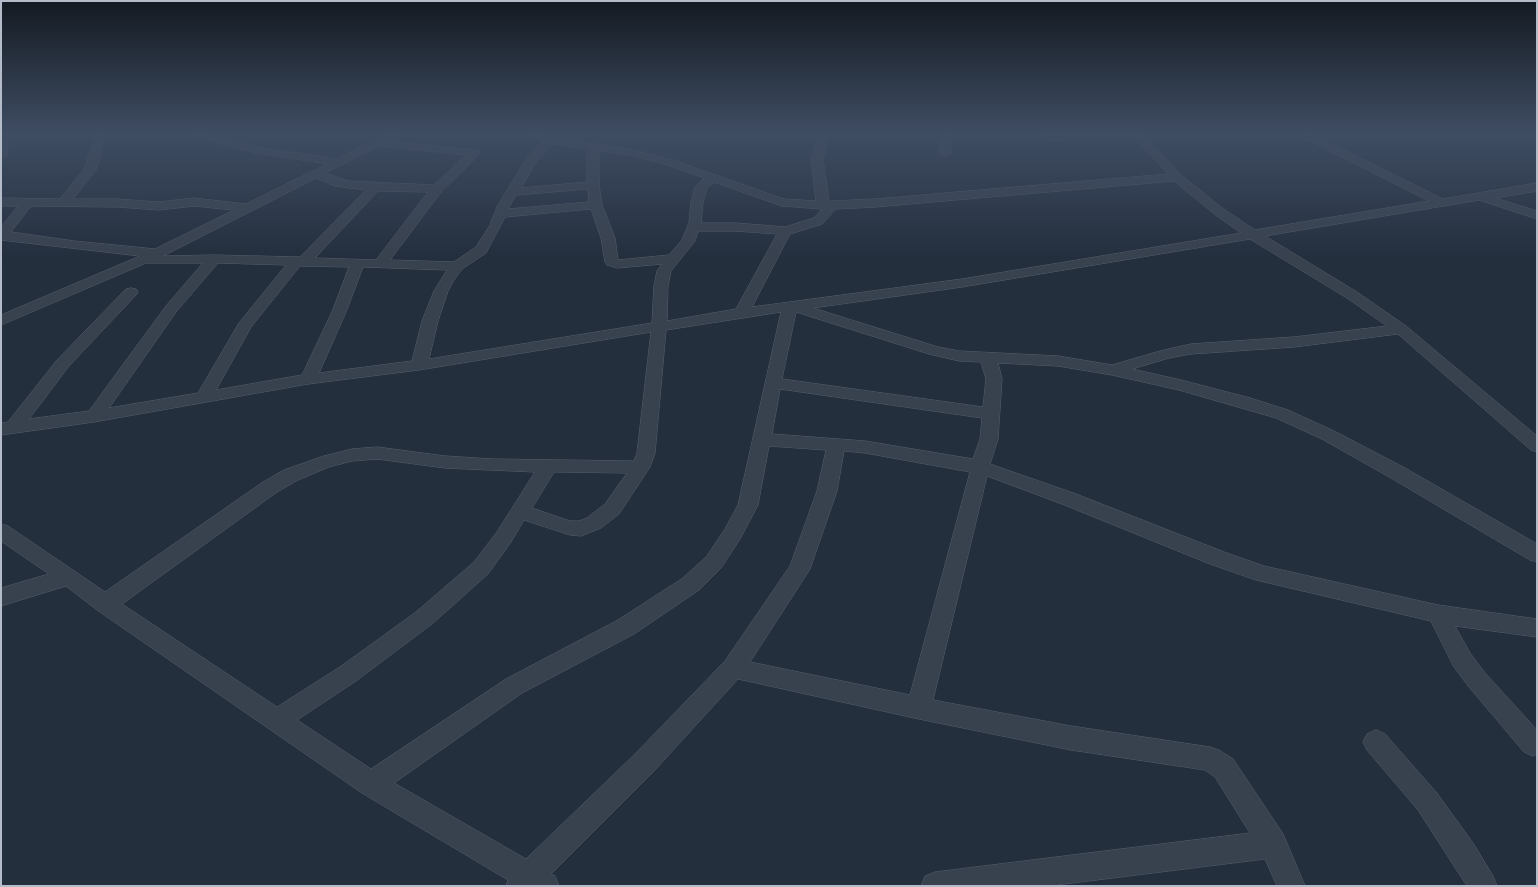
<!DOCTYPE html>
<html>
<head>
<meta charset="utf-8">
<style>
  body { margin:0 }
  #map { position:relative; width:1538px; height:887px; overflow:hidden; background:#242f3e; font-family:"Nunito Sans",sans-serif }
  canvas { display:block }
  .frame { position:absolute; inset:0; border:2px solid #b4bcc9; pointer-events:none }
</style>
</head>
<body>
<div id="map">
<canvas width="1538" height="887"></canvas>
<div class="frame"></div>
</div>
<script>
const c = document.querySelector('canvas').getContext('2d');
c.lineJoin = 'round';
const poly = rows => new Path2D(rows.map(r => 'M' + r).join(''));
function trace(path, color, width, dash) { c.strokeStyle = color; c.lineWidth = width; c.lineCap = dash ? 'butt' : 'round'; c.setLineDash(dash || []); c.stroke(path); }
function fill(path, color) { c.fillStyle = color; c.fill(path, 'evenodd'); }
const street = poly([
  [1,134,9,134,7,156,1,159,1,134],
  [94,134,104,134,104,141,96,170,73,199,117,199,159,202,194,198,246,204,327,164,252,152,189,136,188,134,205,134,252,146,337,159,387,134,400,134,390,141,478,150,480,152,472,162,441,192,390,260,454,262,476,247,490,225,497,207,526,159,542,141,527,136,526,134,541,134,551,137,629,149,673,160,784,199,816,201,811,160,819,134,829,134,823,160,829,201,832,201,875,199,1168,174,1135,138,1048,140,1038,134,1143,134,1181,175,1225,210,1255,230,1429,201,1300,136,1299,134,1312,134,1443,199,1537,183,1537,191,1495,198,1537,211,1537,219,1479,200,1265,236,1357,292,1406,326,1537,436,1537,452,1531,450,1398,334,1294,347,1191,354,1169,358,1132,369,1181,380,1250,398,1288,410,1334,431,1405,468,1537,544,1537,562,1530,560,1391,478,1322,439,1276,418,1179,390,1112,375,1058,366,998,363,1002,379,998,439,990,464,1076,494,1224,552,1264,566,1438,605,1537,619,1537,637,1455,626,1470,653,1485,673,1537,730,1537,754,1533,756,1524,752,1469,687,1454,667,1431,621,1256,580,1210,564,1062,504,987,476,933,700,1071,726,1210,747,1219,750,1233,759,1283,834,1305,886,1277,886,1265,859,1048,886,921,886,925,876,935,872,1250,833,1215,777,1205,770,1071,750,919,719,738,679,654,771,551,874,555,876,559,886,506,886,508,880,362,793,97,610,66,586,1,606,1,588,49,574,1,541,1,524,8,526,105,592,263,482,284,470,324,456,352,449,377,447,445,456,492,459,634,461,637,453,651,332,419,370,308,384,94,422,1,435,1,423,8,422,57,360,126,289,131,288,136,289,138,292,136,295,69,366,29,419,89,411,166,306,203,263,146,263,1,325,1,315,140,256,1,240,1,227,18,206,1,206,1,198,60,199,84,169,94,141,94,134],
  [552,144,587,149,587,182,521,188,537,161,552,144],
  [379,146,466,155,434,185,348,181,325,173,379,146],
  [599,151,629,155,665,164,704,178,695,187,691,202,689,223,682,240,669,255,618,260,615,238,602,205,599,185,599,151],
  [316,178,335,186,366,190,300,257,214,255,163,256,316,178],
  [1174,181,1217,216,1241,233,962,279,752,307,790,234,822,224,836,209,875,207,1174,181],
  [714,182,782,206,822,209,814,218,785,227,736,223,701,223,703,202,707,188,714,182],
  [588,189,589,202,508,209,516,195,588,189],
  [378,191,428,192,376,260,315,258,378,191],
  [31,206,117,207,159,210,194,206,234,210,155,249,74,241,11,232,31,206],
  [591,209,601,238,605,262,607,265,617,268,662,264,657,271,654,286,652,323,429,359,438,321,448,291,454,280,462,269,486,253,505,217,591,209],
  [698,231,736,231,777,234,736,309,667,321,668,286,671,271,695,241,698,231],
  [1250,239,1347,298,1387,326,1294,337,1191,344,1160,351,1112,365,1058,356,959,351,938,347,813,308,962,287,1250,239],
  [218,263,286,265,239,323,198,393,109,408,176,312,218,263],
  [300,266,349,267,332,312,302,375,216,390,251,327,300,266],
  [363,267,447,270,434,291,422,321,412,361,319,373,346,312,363,267],
  [781,312,738,505,725,529,707,556,683,578,618,620,506,679,371,769,297,720,356,681,432,624,488,574,511,542,524,520,570,535,581,536,601,528,619,514,650,467,655,453,666,330,781,312],
  [796,312,929,354,959,361,981,362,986,379,983,407,782,379,796,312],
  [780,389,982,418,980,439,973,459,865,441,772,434,780,389],
  [769,446,826,450,817,491,790,566,725,661,636,753,526,859,394,783,522,693,634,634,699,590,721,568,740,539,758,505,769,446],
  [844,451,865,453,970,472,910,695,750,662,810,569,837,491,844,451],
  [377,459,445,468,535,472,497,532,474,562,416,612,340,667,277,707,122,604,277,492,298,480,329,467,352,461,377,459],
  [554,472,627,473,605,504,587,518,579,521,570,521,532,508,554,472],
  [940,134,950,134,951,153,949,155,945,156,939,153,940,134],
  [1376,730,1385,734,1436,792,1473,843,1493,876,1497,886,1467,886,1418,810,1367,750,1363,742,1367,734,1376,730]
]);
trace(street, '#565f6c', 1);
fill(street, '#38414e');
const sky = c.createLinearGradient(0, 0, 0, 258);
sky.addColorStop(0, '#141a22');
sky.addColorStop(0.52, '#3f4d63');
sky.addColorStop(1, '#3f4d6300');
c.fillStyle = sky;
c.fillRect(0, 0, 1538, 258);
</script>
</body>
</html>
